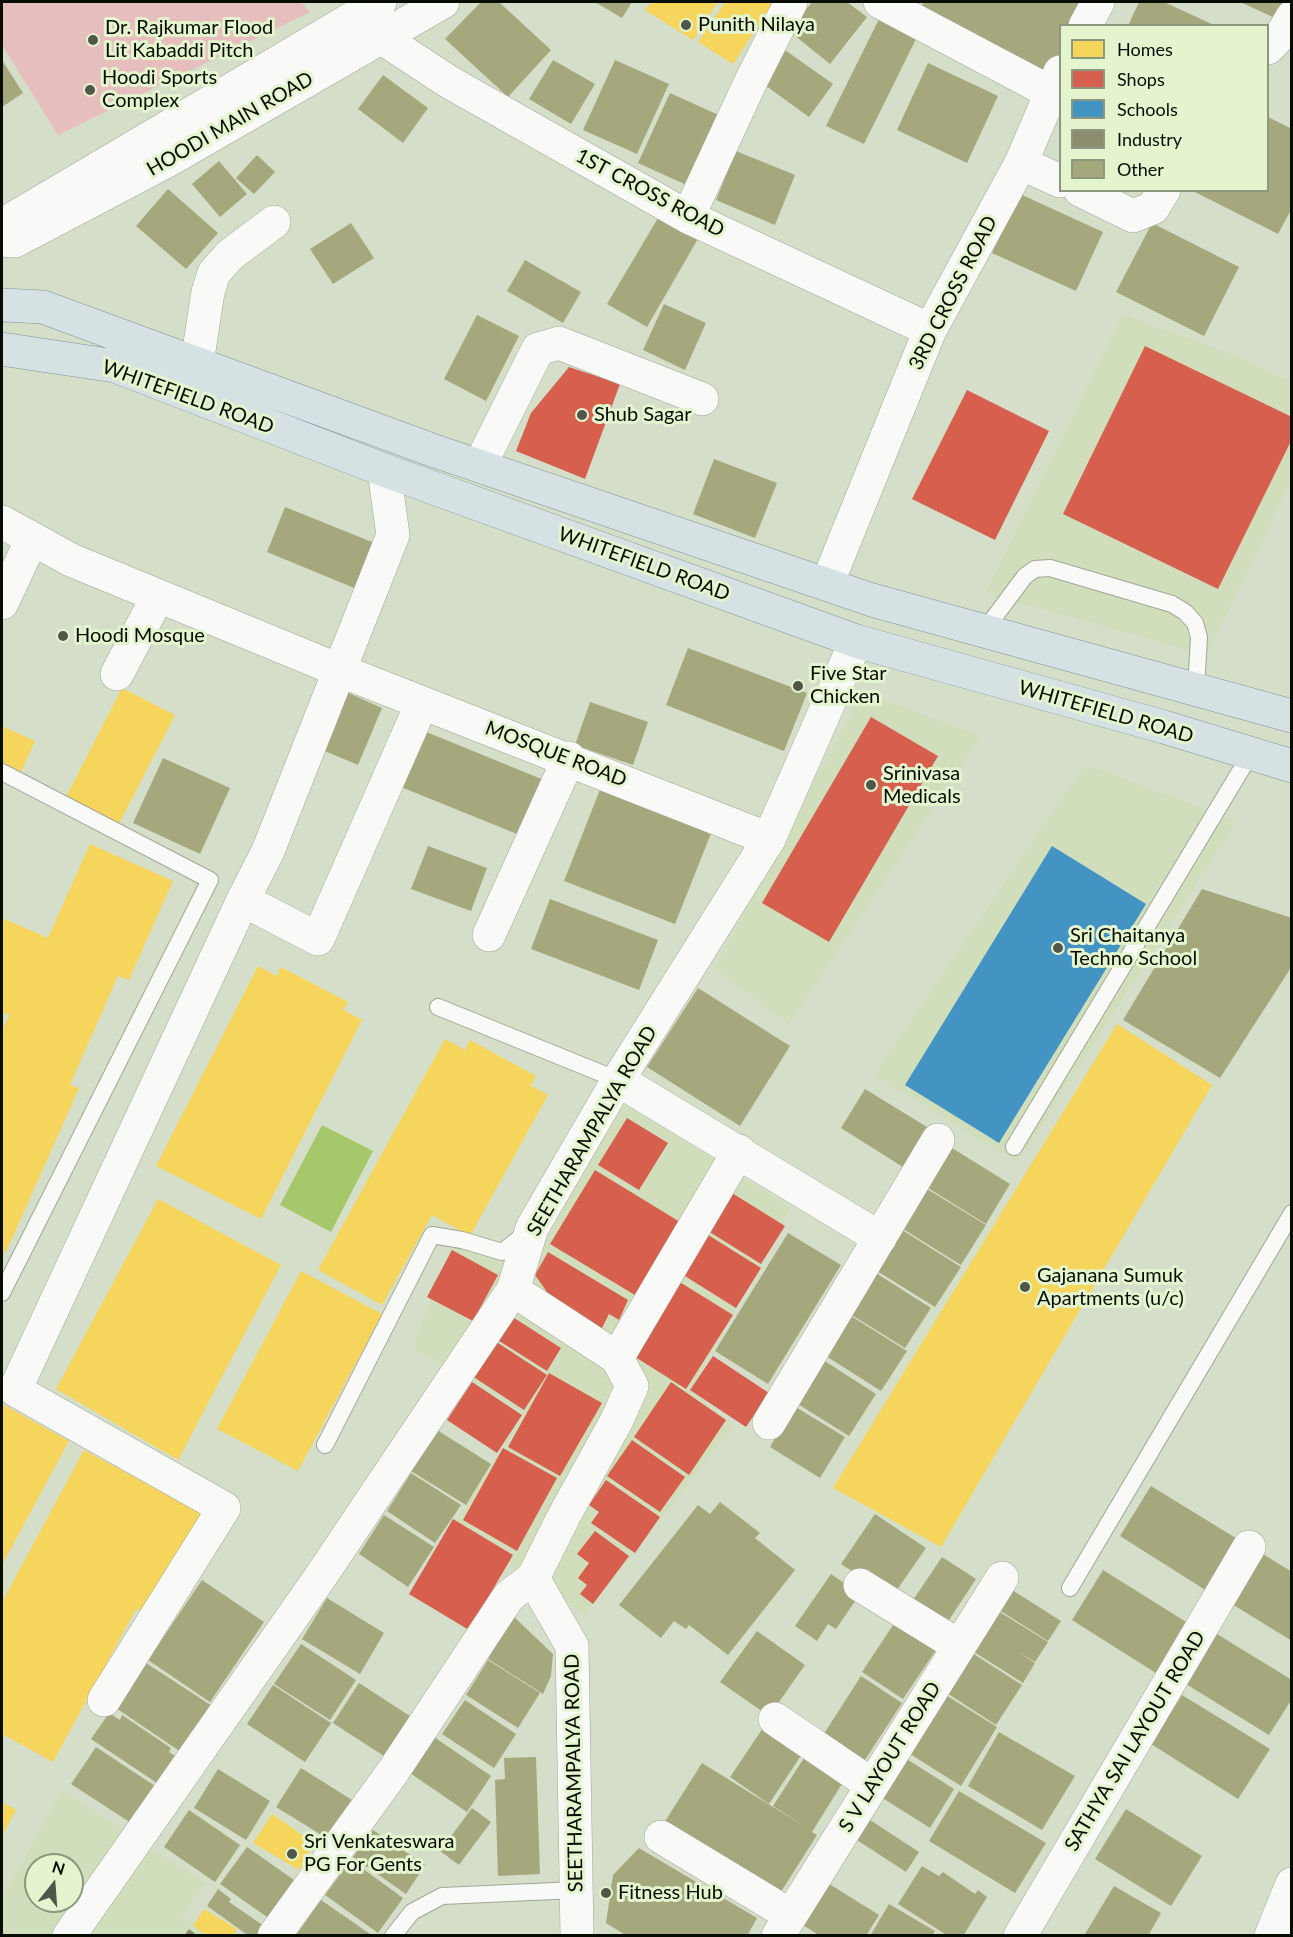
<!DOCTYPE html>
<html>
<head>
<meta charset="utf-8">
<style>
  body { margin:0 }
  #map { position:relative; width:1293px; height:1937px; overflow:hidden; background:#d5dec9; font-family:Lato,sans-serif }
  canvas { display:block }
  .frame { position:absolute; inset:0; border:3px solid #080d03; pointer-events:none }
  .legend { position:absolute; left:1059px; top:24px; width:210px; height:168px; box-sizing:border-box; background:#e3f4ce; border:2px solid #8b987d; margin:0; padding:8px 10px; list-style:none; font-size:18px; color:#080d03 }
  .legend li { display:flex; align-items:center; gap:12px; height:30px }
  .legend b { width:30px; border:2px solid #8b987d }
  .north { position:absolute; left:24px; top:1853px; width:60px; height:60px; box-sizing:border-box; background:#e3f4ce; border:2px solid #8b987d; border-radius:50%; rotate:17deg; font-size:16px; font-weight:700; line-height:24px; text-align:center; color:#080d03 }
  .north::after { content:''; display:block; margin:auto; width:21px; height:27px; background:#505648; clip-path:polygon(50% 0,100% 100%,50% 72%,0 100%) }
</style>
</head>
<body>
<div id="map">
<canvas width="1293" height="1937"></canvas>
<div class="frame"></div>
<ul class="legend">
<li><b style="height:16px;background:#f6d55c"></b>Homes</li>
<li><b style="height:16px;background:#d6604d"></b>Shops</li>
<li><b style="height:16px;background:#4393c3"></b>Schools</li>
<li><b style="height:16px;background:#8c8c6e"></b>Industry</li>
<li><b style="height:16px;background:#a5a87c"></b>Other</li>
</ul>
<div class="north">N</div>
</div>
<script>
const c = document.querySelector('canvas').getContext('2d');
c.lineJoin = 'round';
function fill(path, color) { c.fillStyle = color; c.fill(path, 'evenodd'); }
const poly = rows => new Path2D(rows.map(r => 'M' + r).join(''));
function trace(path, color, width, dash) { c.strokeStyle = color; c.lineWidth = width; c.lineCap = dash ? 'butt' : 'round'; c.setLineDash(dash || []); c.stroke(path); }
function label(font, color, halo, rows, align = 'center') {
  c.font = font + ' Lato,sans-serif'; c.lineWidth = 6; c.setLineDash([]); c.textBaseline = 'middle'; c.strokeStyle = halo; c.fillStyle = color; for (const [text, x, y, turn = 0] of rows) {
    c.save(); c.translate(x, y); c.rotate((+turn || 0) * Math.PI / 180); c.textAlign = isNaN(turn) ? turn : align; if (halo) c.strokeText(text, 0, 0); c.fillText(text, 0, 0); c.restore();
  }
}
fill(poly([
  [1123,314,1229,353,1291,382,1291,482,1206,655,985,593],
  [863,692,981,736,789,1024,714,968],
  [1085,764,1237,821,1017,1163,874,1075],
  [620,1101,791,1208,691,1390,734,1426,585,1615,453,1526,524,1413,413,1348,452,1243,539,1256],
  [62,1790,205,1883,181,1916,208,1935,2,1936,2,1898],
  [36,1865,72,1865,72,1901,36,1901]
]), '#d0debc');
fill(poly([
  [2,2,301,2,310,12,58,135,2,45]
]), '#e6bebd');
fill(poly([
  [322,1125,373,1151,331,1232,280,1205]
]), '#a6c86a');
fill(poly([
  [651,2,718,2,693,40,645,10],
  [725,2,774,2,733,64,698,42],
  [122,688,175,715,119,824,66,797],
  [2,726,35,741,21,772,2,764],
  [90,844,173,881,129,980,118,976,70,1085,79,1088,6,1252,2,1250,2,1031,9,1015,2,1012,2,918,48,938],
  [258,966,277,976,281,967,348,1002,343,1010,362,1020,261,1219,156,1166],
  [1117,1024,1212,1085,941,1547,833,1488],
  [445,1039,465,1050,470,1040,536,1076,531,1086,548,1095,470,1236,432,1215,382,1305,318,1270],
  [158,1199,281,1265,178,1460,56,1389],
  [301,1271,382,1314,298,1471,217,1429],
  [2,1404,69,1441,2,1565],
  [84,1450,206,1516,151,1618,136,1609,53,1762,2,1734,2,1602],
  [2,1802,16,1810,2,1836],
  [272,1814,314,1843,299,1870,253,1843],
  [204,1909,237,1929,233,1936,208,1936,193,1926]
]), '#f6d55c');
fill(poly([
  [1145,346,1292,417,1292,439,1218,589,1063,514],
  [569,367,620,384,585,479,516,451,531,413],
  [967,390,1049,431,995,540,912,499],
  [871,717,938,756,829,942,762,903],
  [627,1118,668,1143,639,1190,598,1165],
  [595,1170,680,1222,635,1295,550,1244],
  [732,1193,785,1226,761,1264,708,1231],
  [705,1233,761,1268,736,1308,680,1273],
  [452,1250,498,1275,473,1321,427,1297],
  [548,1252,628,1300,619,1320,609,1314,601,1330,554,1302,535,1275],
  [678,1281,733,1315,686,1389,632,1355],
  [511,1316,561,1348,547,1371,496,1339],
  [495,1341,547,1375,524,1410,472,1376],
  [713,1356,769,1393,746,1427,690,1390],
  [549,1373,602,1403,560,1476,508,1447],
  [472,1382,522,1415,497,1453,447,1420],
  [671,1382,726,1420,689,1475,634,1437],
  [632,1440,685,1477,660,1512,607,1476],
  [503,1448,557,1478,517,1551,463,1520],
  [606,1480,660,1517,635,1553,591,1523,599,1512,589,1505],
  [453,1519,513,1555,469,1630,409,1594],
  [595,1531,629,1556,593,1604,580,1594,587,1585,578,1578,589,1563,577,1554]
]), '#d6604d');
fill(poly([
  [1052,846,1146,904,999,1143,905,1085]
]), '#4393c3');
fill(poly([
  [189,1929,198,1936,184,1936]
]), '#8c8c6e');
fill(poly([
  [481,2,499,2,551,50,508,97,445,39],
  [595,2,632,2,622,18],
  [812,2,847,2,867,17,830,64,789,31],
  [924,2,1089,2,1077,26,1060,26,1060,57,1051,76,920,9],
  [1139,2,1164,2,1216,26,1128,26],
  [1240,2,1283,2,1275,18],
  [881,15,919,33,864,144,826,126],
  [785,50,833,84,809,117,762,83],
  [2,60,23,93,2,107],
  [553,60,595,84,571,124,529,99],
  [615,60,669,84,637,154,583,130],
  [928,63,998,96,967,163,897,130],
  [383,75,428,108,403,143,358,109],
  [670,93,723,117,691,187,638,163],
  [1268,117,1292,129,1292,208,1278,234,1191,190,1268,190],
  [736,151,795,175,775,225,716,200],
  [257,155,275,172,254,194,236,178],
  [219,161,247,194,220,217,192,184],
  [168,189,218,233,186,269,136,226],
  [1020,194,1103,232,1076,291,992,253],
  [661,213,699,237,647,327,607,304],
  [351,223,374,258,333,284,310,249],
  [1152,223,1239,267,1204,336,1116,292],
  [525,260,581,292,563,323,507,291],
  [664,304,706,323,685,370,643,350],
  [477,315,519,336,486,401,444,379],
  [714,459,777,483,755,538,693,514],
  [285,507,382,546,364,592,267,552],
  [688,648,807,693,784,751,666,705],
  [344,691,382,708,358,765,320,749],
  [590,702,648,722,633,765,575,745],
  [419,729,544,780,522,836,396,785],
  [163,758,230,788,200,854,133,823],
  [601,787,712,831,675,924,564,881],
  [428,846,487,868,471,911,411,889],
  [1202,889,1292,918,1292,966,1220,1078,1123,1020],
  [550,899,658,940,639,990,531,949],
  [698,988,790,1046,740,1126,647,1067],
  [865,1089,927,1127,903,1167,841,1128],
  [952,1148,1010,1184,986,1224,928,1188],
  [927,1189,986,1225,961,1265,903,1229],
  [902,1230,961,1267,935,1307,877,1271],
  [788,1233,841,1265,768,1384,715,1351],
  [876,1273,931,1308,905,1348,850,1314],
  [851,1316,907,1351,881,1391,826,1356],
  [820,1358,876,1394,849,1436,793,1401],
  [794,1406,845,1437,820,1478,770,1447],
  [437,1430,491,1464,466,1505,411,1471],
  [411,1473,461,1505,435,1543,387,1511],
  [1151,1486,1239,1540,1207,1591,1120,1536],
  [720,1502,760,1533,755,1538,795,1570,728,1655,689,1625,686,1629,674,1621,661,1638,619,1605,698,1505,710,1514],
  [875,1514,926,1548,892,1597,841,1564],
  [384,1515,434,1547,408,1587,359,1554],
  [1258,1551,1292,1572,1292,1641,1227,1601],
  [942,1557,976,1579,947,1623,913,1600],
  [1103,1570,1191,1625,1159,1675,1072,1620],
  [831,1574,860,1594,836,1629,828,1624,817,1641,795,1626],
  [202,1580,264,1622,210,1702,148,1660],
  [1009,1588,1061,1621,1048,1641,996,1608],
  [327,1598,384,1633,360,1674,302,1639],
  [995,1609,1048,1642,1035,1662,1017,1651,1035,1663,1023,1683,971,1650],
  [513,1616,553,1654,551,1676,543,1694,488,1659],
  [899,1616,940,1644,903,1699,862,1672],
  [757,1631,805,1665,769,1716,720,1682],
  [1212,1631,1292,1680,1292,1699,1269,1735,1181,1681],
  [301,1644,356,1680,330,1720,274,1684],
  [969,1651,1022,1685,996,1725,944,1691],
  [140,1659,212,1706,181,1752,110,1704],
  [488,1660,540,1693,518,1728,466,1695],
  [861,1676,902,1703,861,1766,820,1740],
  [359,1683,413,1718,387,1758,333,1723],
  [273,1685,331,1723,305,1762,247,1724],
  [944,1694,997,1727,961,1786,907,1752],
  [1182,1695,1270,1749,1238,1799,1151,1744],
  [465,1700,516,1734,494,1768,442,1734],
  [109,1713,120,1720,122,1715,171,1748,169,1752,175,1756,157,1783,91,1739],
  [763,1728,802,1754,769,1804,730,1777],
  [999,1732,1075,1776,1042,1830,968,1786],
  [434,1737,491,1776,467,1812,410,1773],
  [96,1747,155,1786,131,1823,71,1784],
  [806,1755,845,1779,812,1832,817,1835,779,1895,664,1823,702,1763,807,1828,773,1806],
  [536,1757,540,1874,498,1876,495,1780,505,1779,504,1758],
  [905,1758,954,1789,930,1828,881,1797],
  [301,1768,352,1800,328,1839,276,1807],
  [218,1769,270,1801,246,1840,194,1808],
  [959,1791,1046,1843,1015,1893,929,1841],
  [472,1808,491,1822,459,1865,440,1851],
  [1126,1809,1202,1856,1171,1906,1095,1859],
  [189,1810,240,1845,215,1882,164,1847],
  [867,1818,919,1852,906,1872,854,1838],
  [373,1830,425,1865,406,1894,353,1857],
  [247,1847,297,1882,270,1919,220,1884],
  [639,1848,757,1918,747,1936,627,1936,606,1923,613,1875],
  [351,1860,403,1898,378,1933,325,1895],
  [922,1866,939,1876,943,1872,975,1894,978,1890,987,1897,963,1936,948,1936,898,1904],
  [826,1882,879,1915,866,1936,820,1936,800,1923],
  [1114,1886,1161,1913,1148,1936,1085,1934],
  [218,1889,231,1899,229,1902,267,1928,262,1936,249,1936,207,1906],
  [321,1900,373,1936,297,1934],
  [889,1904,935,1931,932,1936,870,1936]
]), '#a5a87c');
const lane = poly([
  [984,631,1025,576,1035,569,1050,568,1172,604,1185,612,1195,623,1199,637,1196,690],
  [2,772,210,880,2,1293],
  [438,1007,618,1080],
  [1014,1147,1250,755],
  [325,1445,432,1235,462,1240,502,1252,526,1233],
  [1070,1588,1292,1213],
  [393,1936,412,1912,442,1896,577,1890]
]);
const street = poly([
  [880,2,1050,92],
  [359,23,449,82,688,217,930,330],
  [1085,26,1098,2],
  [1268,48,1284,31,1292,17],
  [1021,163,1060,181],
  [1080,190,1133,216,1153,208,1164,190],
  [688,217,751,81,791,2],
  [197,363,208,292,214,273,230,255,274,222],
  [480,465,538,349,559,343,702,399],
  [384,470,393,535,268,851,243,900,318,939,422,703],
  [2,522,71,560,341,671,769,839],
  [827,584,930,330,1021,163,1060,72],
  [2,603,32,539],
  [117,674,158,596],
  [489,935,569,758],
  [618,1080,880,1238],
  [617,1358,739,1151],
  [769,1423,938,1140],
  [860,1585,959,1646],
  [104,1700,224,1508,15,1390,243,900],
  [775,1719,872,1785],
  [661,1837,790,1915],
  [69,1936,321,1576,513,1290],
  [274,1936,392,1773,509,1596,533,1578],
  [778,1936,1002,1578],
  [1020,1936,1249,1547],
  [1271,1936,1292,1884]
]);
const secondary = poly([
  [14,218,380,2],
  [2,240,15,241,167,161,443,2],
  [577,1936,572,1646,533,1578,564,1516,617,1420,632,1386,617,1358,513,1290,532,1228,618,1080,769,839,856,641]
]);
const primary = poly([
  [2,305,43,307,429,449,872,600,1292,716],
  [2,349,115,366,384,470,856,641,1164,727,1292,766]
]);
trace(lane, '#a0a797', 18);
trace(street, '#a0a797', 34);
trace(secondary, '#a0a797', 34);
trace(primary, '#7d9495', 34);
trace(lane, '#f9faf7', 16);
trace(street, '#f9faf7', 33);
trace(secondary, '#f9faf7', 33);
trace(primary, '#d5e1e3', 33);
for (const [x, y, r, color] of [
  [686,25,6,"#505648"],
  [93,40,6,"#505648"],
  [90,90,6,"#505648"],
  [582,415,6,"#505648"],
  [63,636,6,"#505648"],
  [798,686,6,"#505648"],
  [871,785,6,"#505648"],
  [1058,948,6,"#505648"],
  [1025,1287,6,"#505648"],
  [292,1854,6,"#505648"],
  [606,1893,6,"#505648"]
]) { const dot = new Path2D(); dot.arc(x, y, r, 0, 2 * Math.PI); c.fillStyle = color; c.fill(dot); trace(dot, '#e3f4ce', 2); }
label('20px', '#080d03', '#e3f4ce', [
  ["Punith Nilaya",698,25],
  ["Dr. Rajkumar Flood",105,28],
  ["Lit Kabaddi Pitch",105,51],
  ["Hoodi Sports",102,78],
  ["Complex",102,101],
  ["Shub Sagar",594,415],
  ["Hoodi Mosque",75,636],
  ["Five Star",810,674],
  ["Chicken",810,697],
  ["Srinivasa",883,774],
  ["Medicals",883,797],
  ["Sri Chaitanya",1070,936],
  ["Techno School",1070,959],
  ["Gajanana Sumuk",1037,1276],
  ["Apartments (u/c)",1037,1299],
  ["Sri Venkateswara",304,1842],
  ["PG For Gents",304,1865],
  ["Fitness Hub",618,1893]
], 'left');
label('20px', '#080d03', '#e3f4ce', [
  ["HOODI MAIN ROAD",230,124,-30],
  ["1ST CROSS ROAD",650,193,28],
  ["3RD CROSS ROAD",953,293,-63],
  ["WHITEFIELD ROAD",188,397,20],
  ["WHITEFIELD ROAD",644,564,20],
  ["WHITEFIELD ROAD",1106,712,16],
  ["MOSQUE ROAD",556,754,21],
  ["SEETHARAMPALYA ROAD",592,1131,-60],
  ["SATHYA SAI LAYOUT ROAD",1135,1741,-59],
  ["S V LAYOUT ROAD",890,1757,-58],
  ["SEETHARAMPALYA ROAD",574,1773,-91]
]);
</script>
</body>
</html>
